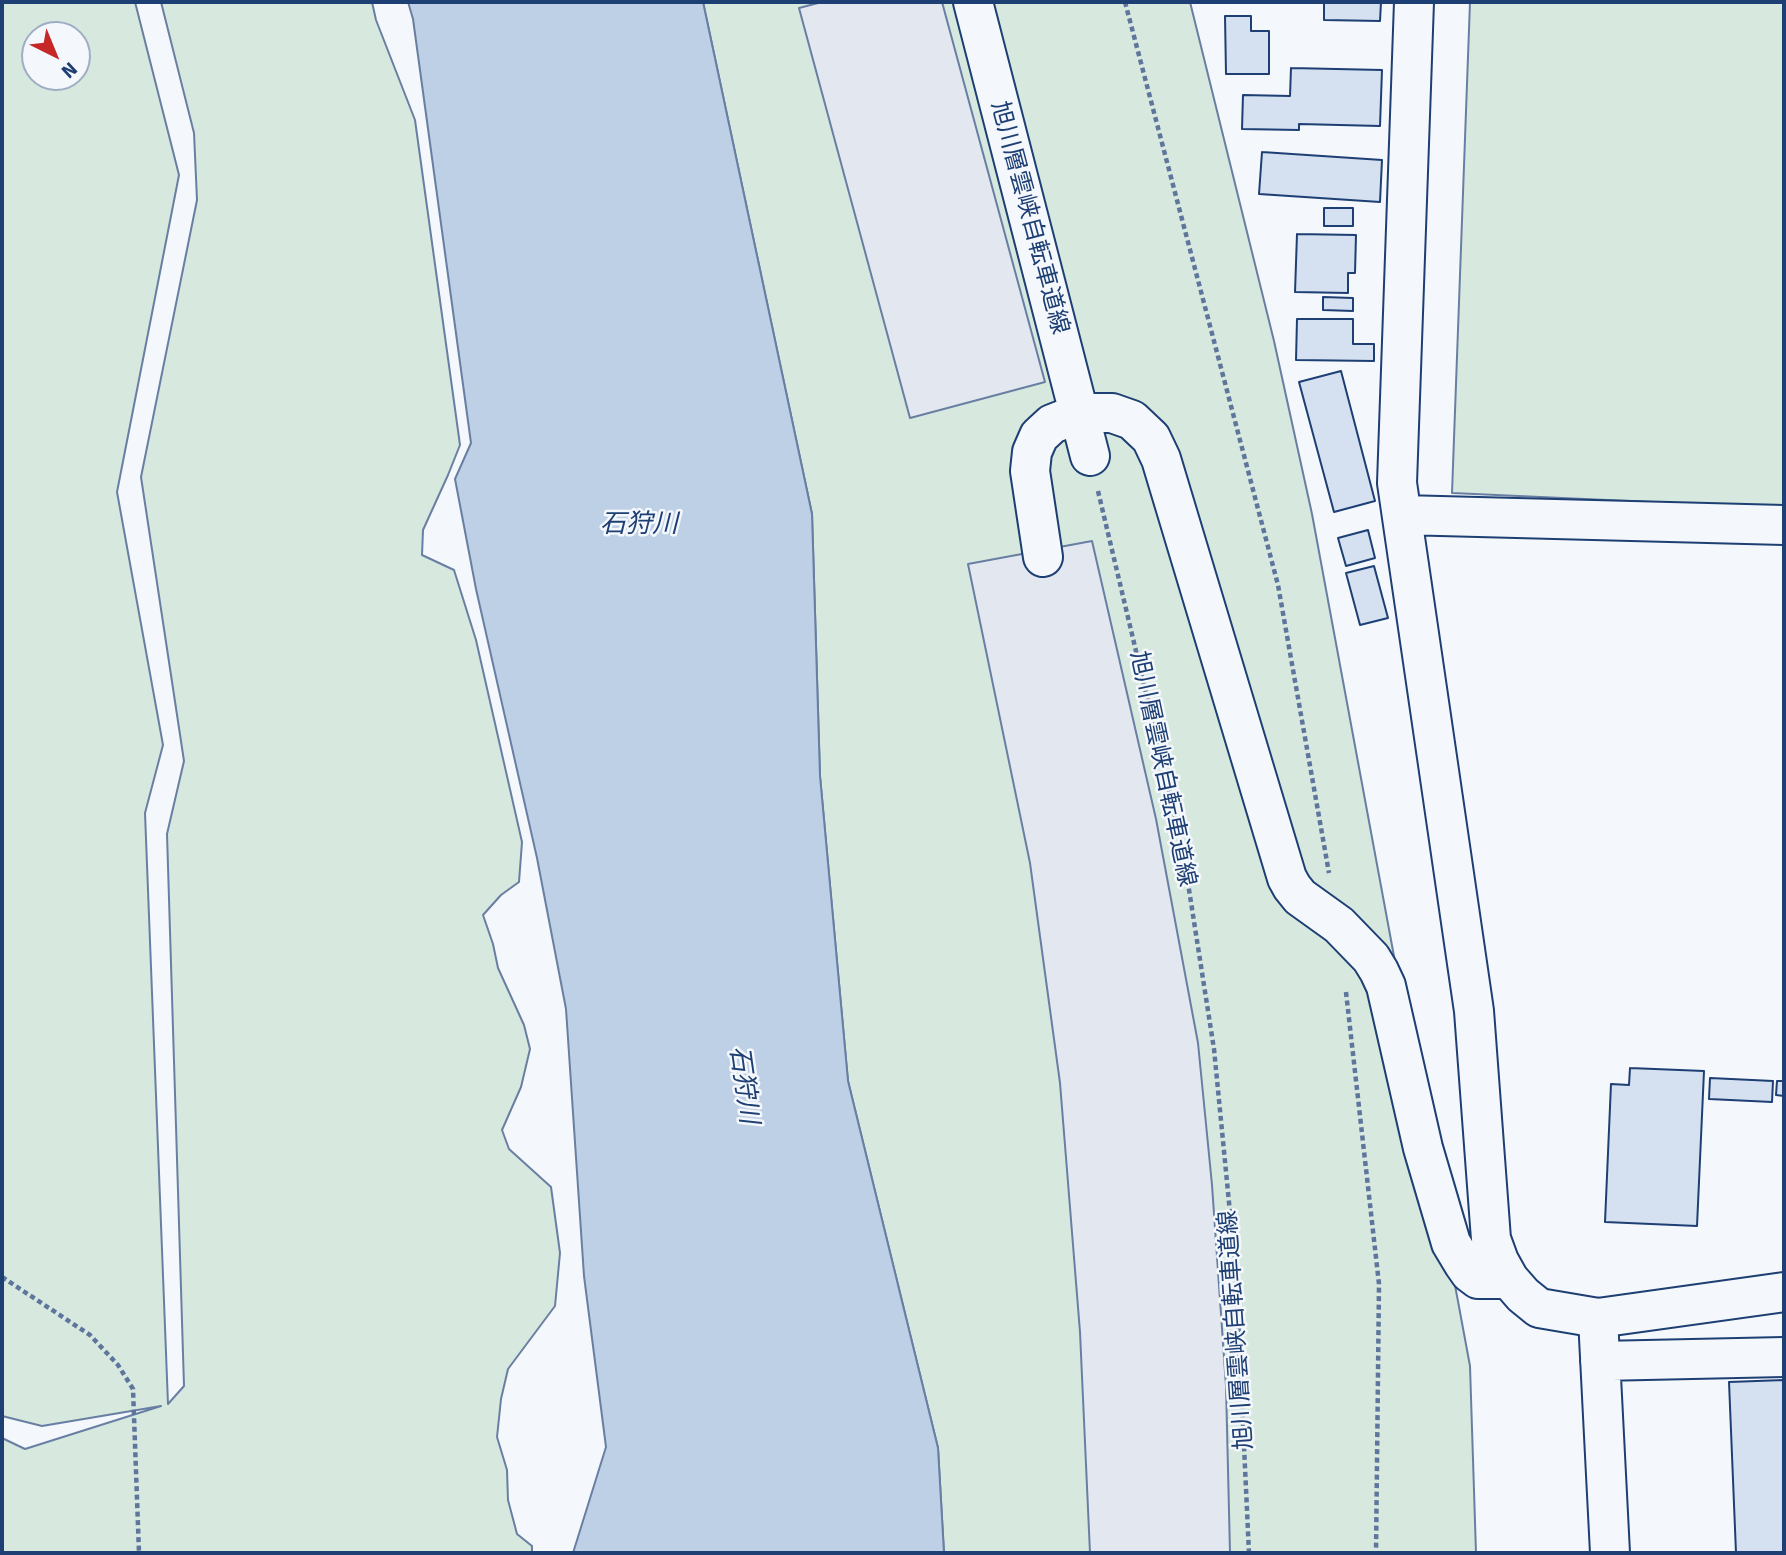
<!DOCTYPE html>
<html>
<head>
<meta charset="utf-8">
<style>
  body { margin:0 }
  #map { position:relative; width:1786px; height:1555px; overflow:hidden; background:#f4f7fb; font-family:Signika,sans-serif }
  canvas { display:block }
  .frame { position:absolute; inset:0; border:4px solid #1d3f73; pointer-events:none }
  .north { position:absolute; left:21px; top:21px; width:70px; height:70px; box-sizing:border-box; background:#f4f7fb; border:2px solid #9eadc5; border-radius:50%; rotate:137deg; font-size:19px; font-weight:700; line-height:28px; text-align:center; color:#1d3f73 }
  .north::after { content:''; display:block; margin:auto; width:24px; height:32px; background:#c62828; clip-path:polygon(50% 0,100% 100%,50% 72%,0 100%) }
</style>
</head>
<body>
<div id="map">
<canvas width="1786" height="1555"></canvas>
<div class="frame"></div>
<div class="north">N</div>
</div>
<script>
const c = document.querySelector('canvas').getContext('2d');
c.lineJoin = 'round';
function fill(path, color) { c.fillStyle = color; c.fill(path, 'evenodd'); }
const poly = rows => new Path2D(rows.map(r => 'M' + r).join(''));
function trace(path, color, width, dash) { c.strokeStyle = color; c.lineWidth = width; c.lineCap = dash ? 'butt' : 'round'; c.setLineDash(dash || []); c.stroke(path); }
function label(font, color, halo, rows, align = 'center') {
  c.font = font + ' Signika,"Noto Sans JP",sans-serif'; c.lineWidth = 5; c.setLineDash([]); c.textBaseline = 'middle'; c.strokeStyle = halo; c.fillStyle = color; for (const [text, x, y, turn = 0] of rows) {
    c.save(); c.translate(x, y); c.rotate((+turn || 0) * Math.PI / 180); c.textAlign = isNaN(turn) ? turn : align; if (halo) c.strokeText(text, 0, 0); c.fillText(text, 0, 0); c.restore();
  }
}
const green = poly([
  [2,2,135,2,179,175,117,492,163,745,145,813,168,1404,184,1386,167,834,184,761,141,477,197,200,194,133,161,2,372,2,376,20,415,120,460,445,448,475,423,530,422,555,454,570,476,640,522,842,519,882,501,895,483,915,493,944,498,968,524,1025,530,1049,521,1087,502,1130,509,1149,551,1187,560,1253,555,1306,508,1369,501,1399,497,1437,507,1470,508,1500,517,1534,532,1546,532,1553,2,1553,2,1438,25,1449,161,1406,42,1426,2,1416,2,2],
  [35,35,77,35,77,77,35,77,35,35],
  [703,2,1190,2,1274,341,1312,514,1470,1366,1476,1553,944,1553,938,1448,848,1081,820,776,812,514,703,2],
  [1470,2,1784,2,1784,508,1452,493,1470,2]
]);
fill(green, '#d7e8df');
trace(green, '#687fa3', 2);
const parking = poly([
  [822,2,942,2,1045,382,910,418,799,8,822,2],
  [1092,541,1156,819,1198,1043,1212,1185,1226,1386,1230,1553,1090,1553,1080,1332,1060,1083,1030,863,968,564,1092,541]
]);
fill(parking, '#e3e8f0');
trace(parking, '#687fa3', 2);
const water = poly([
  [408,2,703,2,812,514,820,776,848,1081,938,1448,944,1553,573,1553,606,1447,584,1276,566,1009,537,858,476,589,455,479,471,443,413,19,408,2]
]);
fill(water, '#bed0e5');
trace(water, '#687fa3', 2);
const building = poly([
  [1324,2,1381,2,1380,21,1324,20,1324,2],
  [1225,16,1251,16,1251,31,1269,31,1269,74,1226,74,1225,16],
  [1291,68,1382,70,1380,126,1299,124,1299,130,1242,129,1243,95,1290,96,1291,68],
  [1262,152,1382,160,1380,202,1259,194,1262,152],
  [1324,208,1353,208,1353,226,1324,226,1324,208],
  [1297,234,1356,235,1355,273,1348,273,1348,293,1295,292,1297,234],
  [1323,297,1353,298,1353,311,1323,310,1323,297],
  [1297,319,1353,319,1353,344,1374,344,1374,361,1296,360,1297,319],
  [1341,371,1375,501,1334,512,1299,382,1341,371],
  [1368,530,1375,558,1346,566,1338,538,1368,530],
  [1374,566,1388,618,1360,625,1346,573,1374,566],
  [1630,1068,1704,1071,1697,1226,1605,1222,1611,1084,1629,1085,1630,1068],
  [1710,1078,1773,1081,1772,1102,1709,1099,1710,1078],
  [1777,1081,1784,1081,1784,1096,1776,1095,1777,1081],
  [1784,1380,1784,1553,1736,1553,1729,1382,1784,1380]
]);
fill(building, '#d5e0f0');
trace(building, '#1d3f73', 2);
const minor = poly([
  [973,2,1090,456],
  [1414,2,1397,483,1474,1011,1491,1239,1499,1261,1509,1279,1523,1295,1539,1308,1598,1318,1784,1292],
  [1402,515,1784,525],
  [1043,557,1030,471,1032,452,1039,436,1052,424,1080,413,1112,413,1132,420,1151,438,1161,459,1287,878,1292,887,1300,897,1339,925,1371,958,1379,971,1386,986,1423,1148,1451,1243,1463,1263,1470,1273,1478,1279,1509,1279],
  [1598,1318,1610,1553],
  [1600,1361,1784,1357]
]);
trace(minor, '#1d3f73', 42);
trace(poly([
  [1125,2,1278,585,1329,873],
  [1098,491,1182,845,1214,1049,1236,1274,1249,1553],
  [1346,992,1379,1284,1376,1553],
  [2,1277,90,1335,118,1365,133,1389,139,1553]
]), '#5e769c', 4.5, [5, 3.5]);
trace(minor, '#f4f7fb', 38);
label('24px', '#1d3f73', '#f4f7fb', [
  ["旭川層雲峡自転車道線",1029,218,75],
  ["旭川層雲峡自転車道線",1162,769,78],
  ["旭川層雲峡自転車道線",1237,1330,-94]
]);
label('italic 26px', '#1d3f73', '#f4f7fb', [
  ["石狩川",639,525],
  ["石狩川",743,1085,82]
]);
</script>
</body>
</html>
